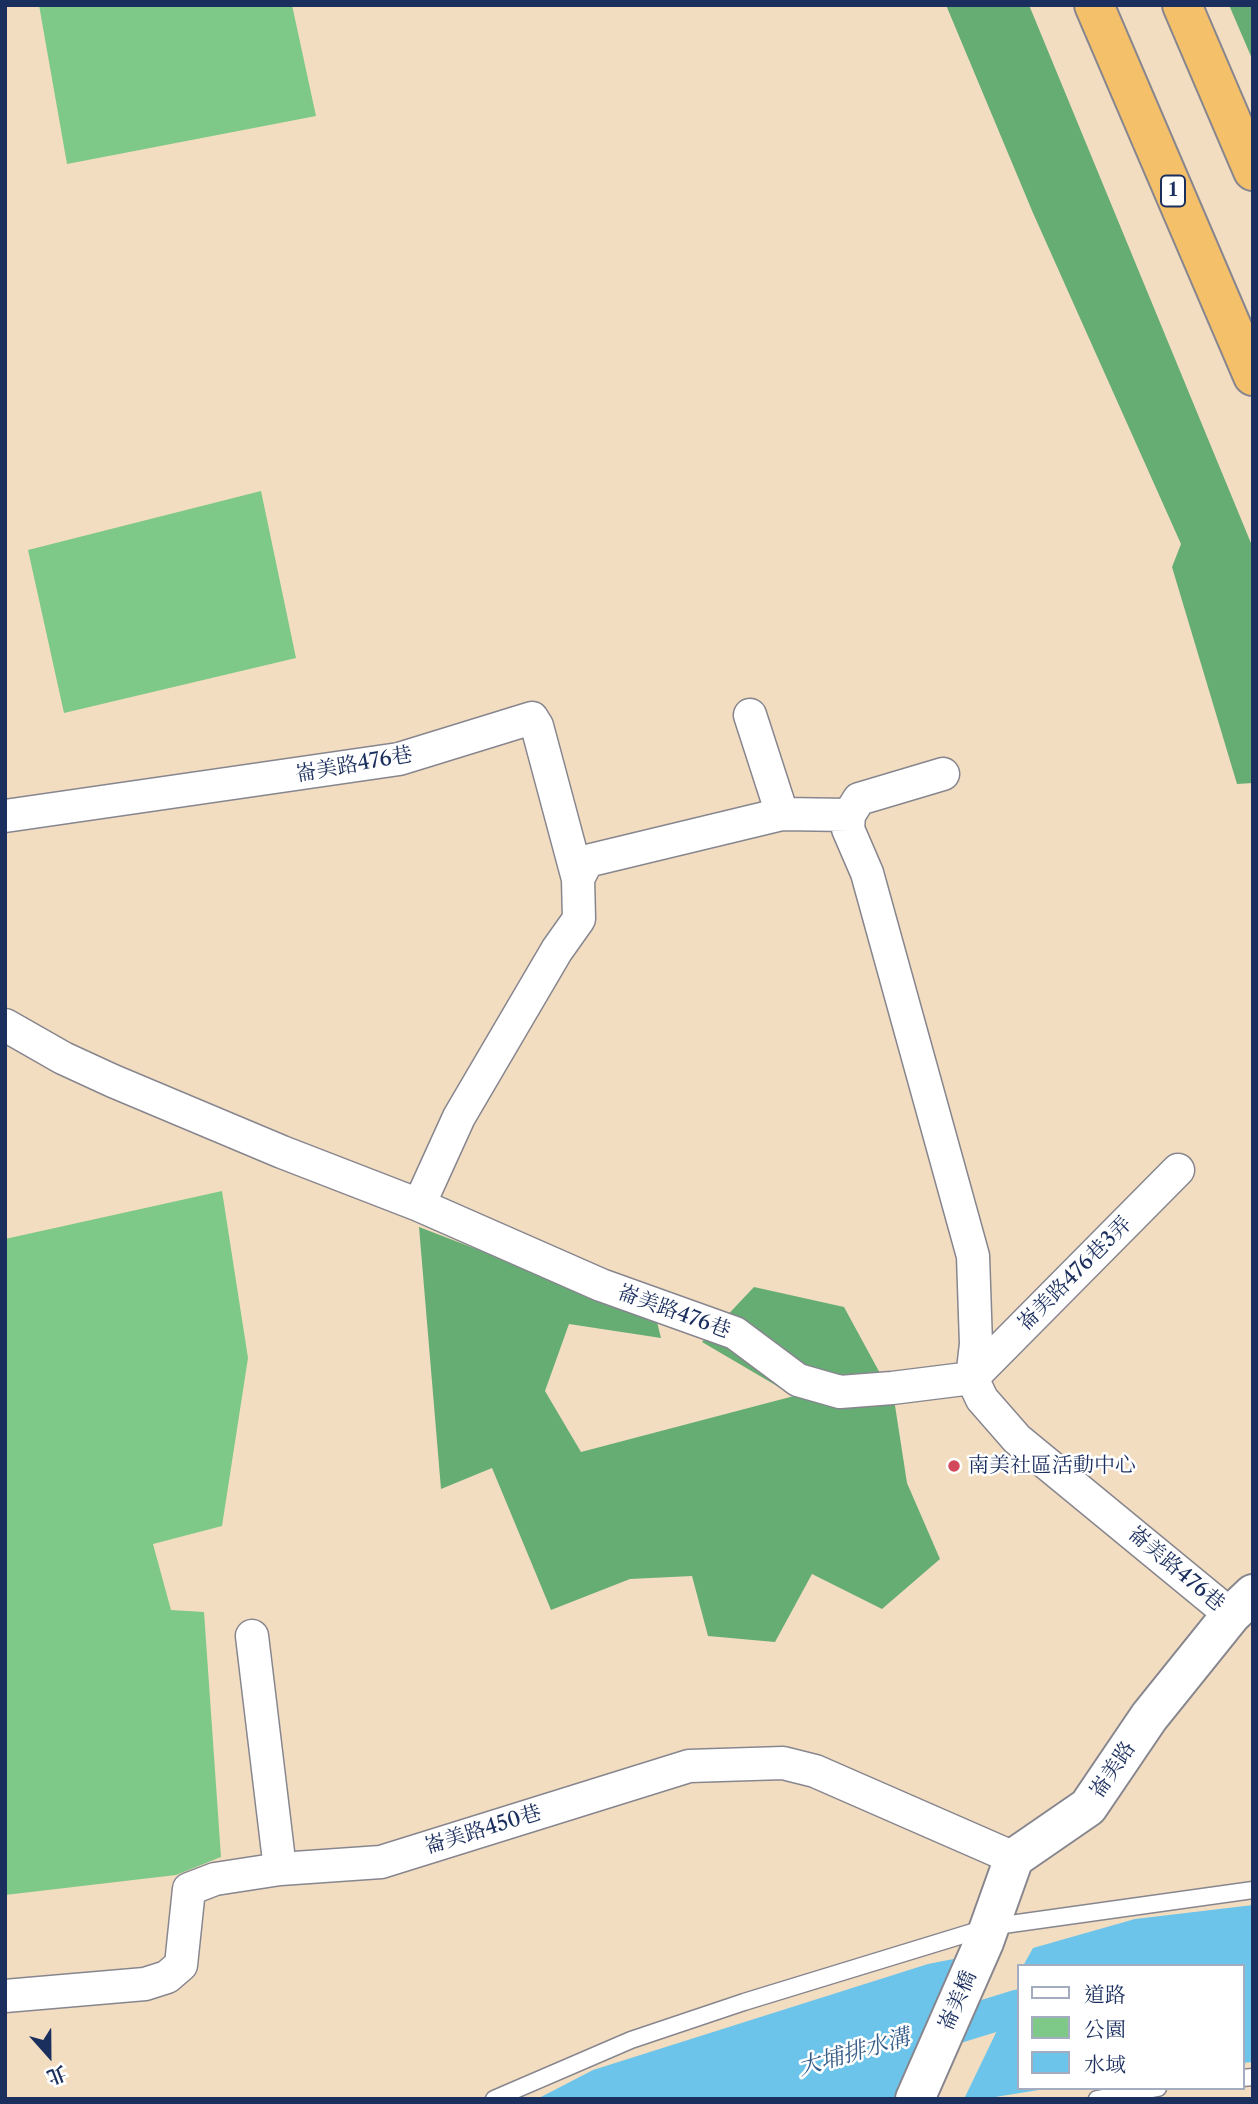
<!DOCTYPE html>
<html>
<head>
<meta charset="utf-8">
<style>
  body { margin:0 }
  #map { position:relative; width:1258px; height:2104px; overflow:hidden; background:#f3ddc0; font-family:"Libre Caslon Text","Noto Serif TC",serif }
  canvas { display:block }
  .frame { position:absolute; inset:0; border:7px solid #1b2f5e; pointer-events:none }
  .legend { position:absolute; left:1017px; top:1964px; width:228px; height:126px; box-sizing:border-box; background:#fff; border:2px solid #a4acbf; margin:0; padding:9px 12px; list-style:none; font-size:21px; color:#1b2f5e }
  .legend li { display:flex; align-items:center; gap:14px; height:35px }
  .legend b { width:35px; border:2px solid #a4acbf }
  .north { position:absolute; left:14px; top:2020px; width:70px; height:70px; -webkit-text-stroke:5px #fff; paint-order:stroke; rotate:159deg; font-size:19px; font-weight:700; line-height:28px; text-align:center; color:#1b2f5e }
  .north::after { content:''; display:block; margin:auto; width:24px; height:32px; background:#1b2f5e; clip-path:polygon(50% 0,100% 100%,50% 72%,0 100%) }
</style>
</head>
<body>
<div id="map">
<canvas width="1258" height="2104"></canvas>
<div class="frame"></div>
<ul class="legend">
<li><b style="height:9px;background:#fff"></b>道路</li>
<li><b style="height:19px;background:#7ec987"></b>公園</li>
<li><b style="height:19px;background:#6dc4ea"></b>水域</li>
</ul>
<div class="north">北</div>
</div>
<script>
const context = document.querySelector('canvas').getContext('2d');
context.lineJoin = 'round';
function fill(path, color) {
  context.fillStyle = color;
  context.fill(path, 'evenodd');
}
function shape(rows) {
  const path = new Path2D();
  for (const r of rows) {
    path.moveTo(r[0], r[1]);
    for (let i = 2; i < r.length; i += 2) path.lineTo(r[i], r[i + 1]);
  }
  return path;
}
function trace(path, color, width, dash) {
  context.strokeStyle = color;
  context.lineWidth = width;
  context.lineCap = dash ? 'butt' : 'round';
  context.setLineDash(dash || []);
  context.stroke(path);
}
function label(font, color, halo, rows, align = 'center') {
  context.font = font + ' "Libre Caslon Text","Noto Serif TC",serif';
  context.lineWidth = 5;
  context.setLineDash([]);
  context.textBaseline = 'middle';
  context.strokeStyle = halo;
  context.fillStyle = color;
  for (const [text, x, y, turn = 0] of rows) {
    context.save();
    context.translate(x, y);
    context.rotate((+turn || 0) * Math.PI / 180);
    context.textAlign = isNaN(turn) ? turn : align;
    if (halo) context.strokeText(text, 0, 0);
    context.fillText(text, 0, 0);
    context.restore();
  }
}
const green = shape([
  [39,5,292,5,316,116,67,164],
  [261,491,296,658,64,713,28,550],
  [222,1191,248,1358,222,1526,153,1544,171,1610,204,1612,221,1857,176,1875,5,1895,5,1239]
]);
const forest = shape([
  [946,5,1029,5,1253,548,1253,783,1237,784,1172,567,1181,544,1033,213],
  [1229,5,1253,5,1253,61],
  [419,1227,656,1318,661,1338,569,1324,545,1391,581,1452,794,1396,702,1342,754,1287,844,1307,894,1399,907,1483,940,1559,882,1609,812,1574,775,1642,708,1636,692,1576,630,1579,551,1610,492,1468,441,1489]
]);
const water = shape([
  [1253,1905,1253,2062,1242,2063,1242,1966,1023,1966,1033,1948,1135,1919],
  [974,1955,906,2099,537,2099,593,2070,928,1964],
  [1018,1975,1018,2088,1051,2088,983,2099,959,2099]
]);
const pier = shape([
  [1018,1972,1018,1987,964,2099,955,2099,996,2010]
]);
const canal = shape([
  [924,2036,1018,2007]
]);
const service = shape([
  [1242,2078,1253,2077],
  [494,2099,631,2040,744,2002,989,1927,1253,1890],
  [1097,2099,1158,2088]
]);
const minor = shape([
  [750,715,782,814],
  [943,774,859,799,849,815,848,829,867,873,973,1256,976,1344,972,1378],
  [5,816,399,759,532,718,537,726,578,879],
  [5,1025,63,1058,113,1081,282,1152,419,1205,601,1285,735,1333,798,1380,840,1392,892,1388,972,1378,982,1399,1017,1439,1231,1615],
  [419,1205,459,1117,557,950,579,919,578,879,587,861,782,814,849,815],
  [972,1378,1178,1170],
  [252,1636,280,1869],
  [5,1996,145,1984,167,1977,181,1965,189,1889,215,1879,280,1869,381,1862,689,1766,783,1763,815,1771,1014,1858]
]);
const tertiary = shape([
  [915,2099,984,1942,1014,1858,1088,1807,1149,1717,1231,1615,1253,1594]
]);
const motorway = shape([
  [1094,5,1253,376],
  [1182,5,1253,171]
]);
const markers = [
  [954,1466,7,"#d1495b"]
];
const shields = [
  [1173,191,24]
];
const shieldNames = [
  ["1",1173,191]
];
const streetNames = [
  ["崙美路476巷",354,765,-10],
  ["崙美路476巷3弄",1075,1274,-45],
  ["崙美路476巷",674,1312,20],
  ["崙美路476巷",1176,1569,40],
  ["崙美路",1113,1770,-56],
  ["崙美路450巷",483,1830,-17],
  ["崙美橋",958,2001,-66]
];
const poiNames = [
  ["南美社區活動中心",968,1466]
];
const waterNames = [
  ["大埔排水溝",854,2053,-16]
];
fill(green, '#7ec987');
fill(forest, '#66ad74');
fill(water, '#6dc4ea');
fill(pier, '#f3ddc0');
trace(canal, '#6dc4ea', 35);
trace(service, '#87868f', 19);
trace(minor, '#87868f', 35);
trace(tertiary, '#87868f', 42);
trace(motorway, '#87868f', 42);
trace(service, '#fff', 16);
trace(minor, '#fff', 32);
trace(tertiary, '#fff', 38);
trace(motorway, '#f4c16a', 38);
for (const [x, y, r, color] of markers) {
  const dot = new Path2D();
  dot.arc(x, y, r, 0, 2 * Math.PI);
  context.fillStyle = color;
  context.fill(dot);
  trace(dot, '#fff', 2.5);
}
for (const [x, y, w] of shields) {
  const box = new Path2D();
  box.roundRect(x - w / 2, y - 15.5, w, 31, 5);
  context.fillStyle = '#fff';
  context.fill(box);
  trace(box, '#1b2f5e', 2);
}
label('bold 19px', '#1b2f5e', null, shieldNames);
label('21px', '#1b2f5e', '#fff', streetNames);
label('21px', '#1b2f5e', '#fff', poiNames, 'left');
label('italic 23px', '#345c88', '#fff', waterNames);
</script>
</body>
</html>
